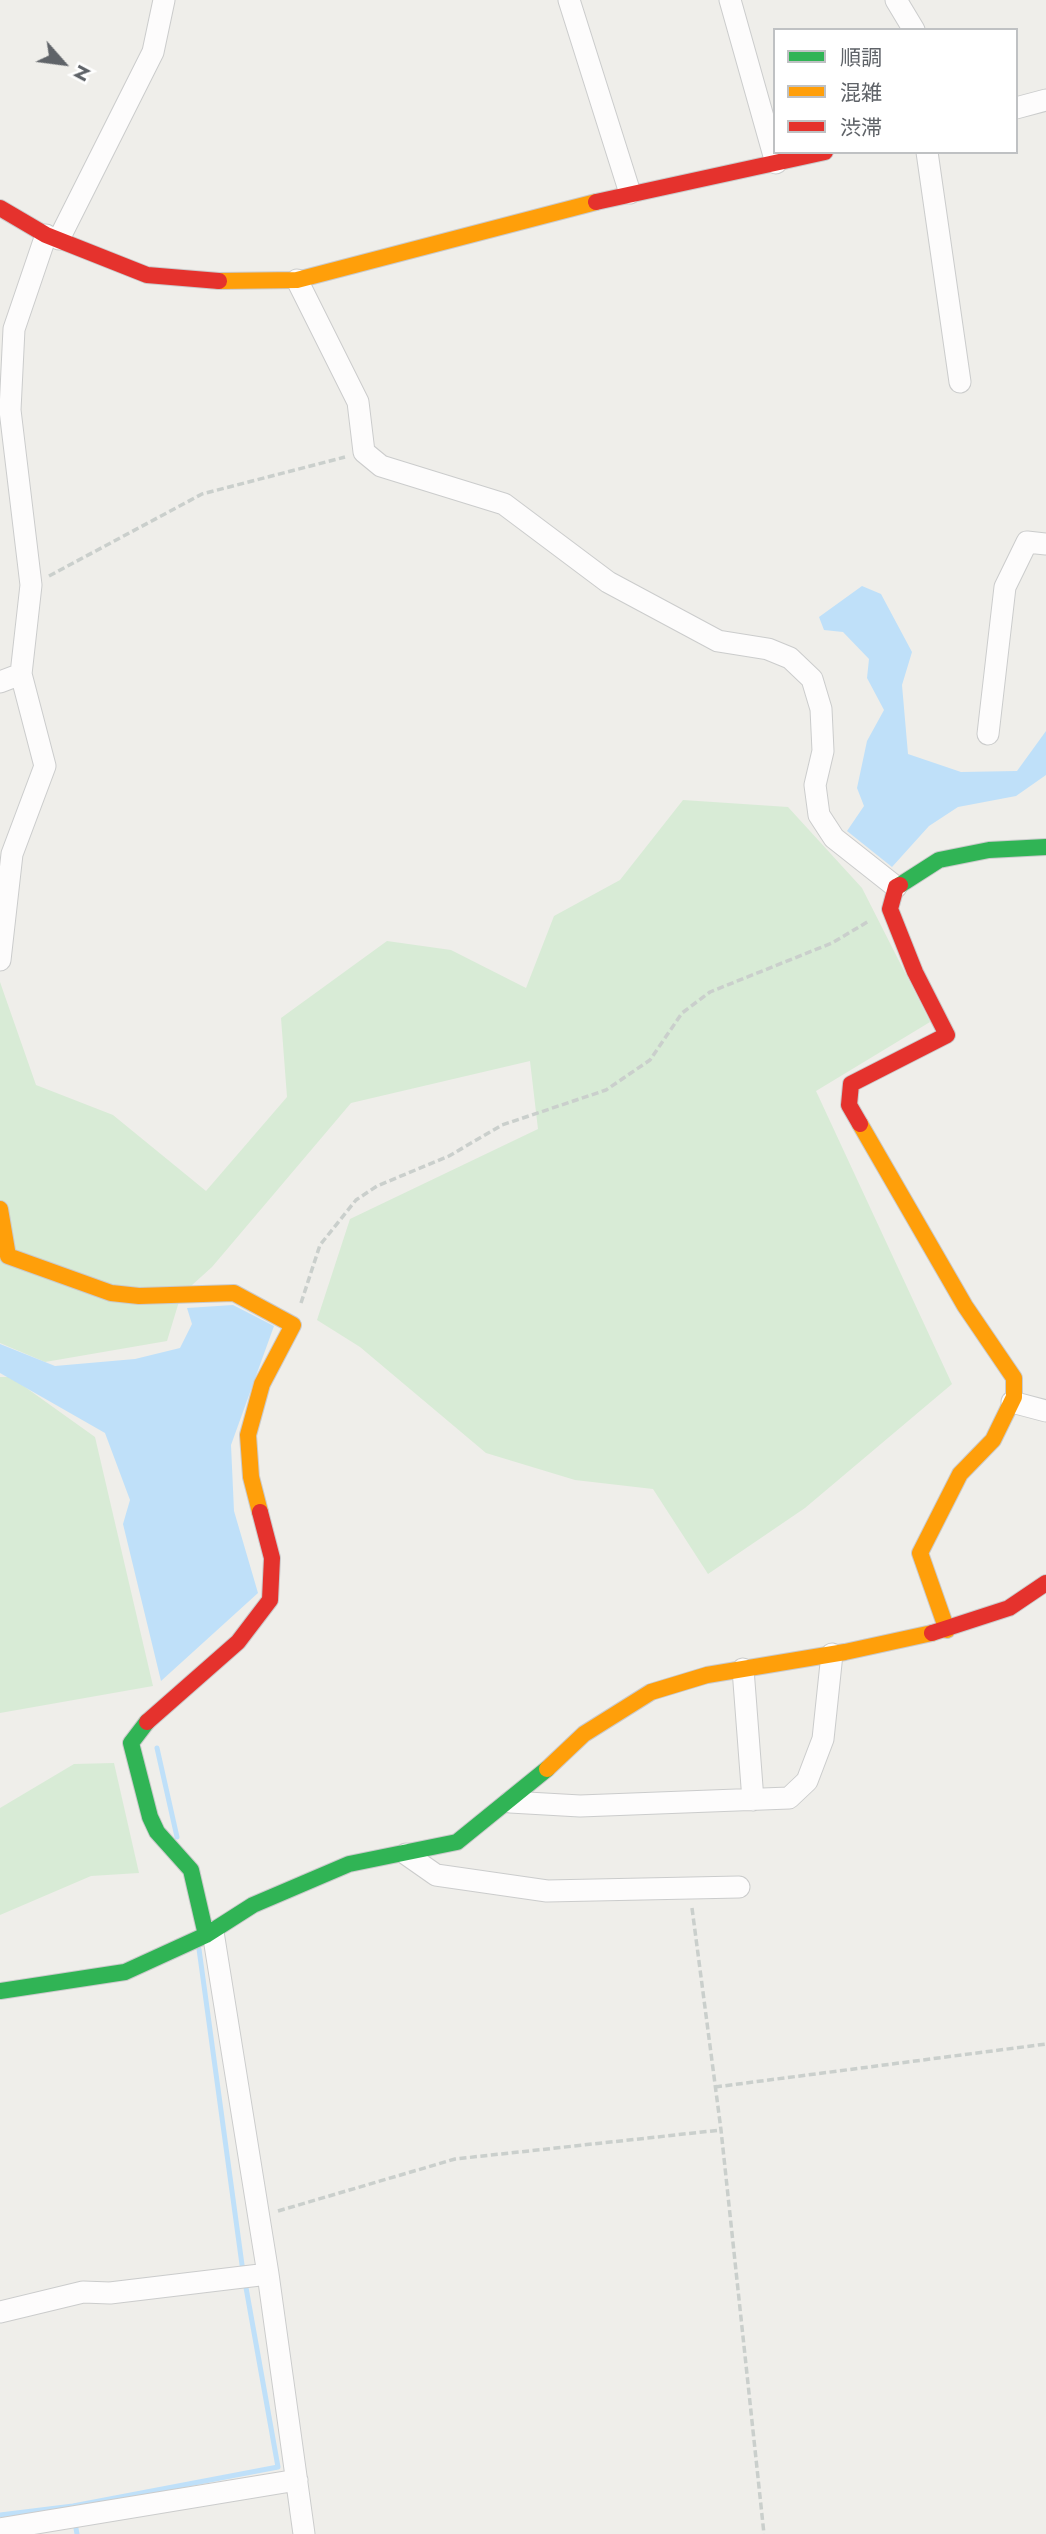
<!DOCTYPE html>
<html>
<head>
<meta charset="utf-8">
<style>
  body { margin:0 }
  #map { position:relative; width:1046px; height:2534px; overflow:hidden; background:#efeeea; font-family:Jost,"Noto Sans JP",sans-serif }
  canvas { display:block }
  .legend { position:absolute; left:773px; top:28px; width:245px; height:126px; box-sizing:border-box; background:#fff; border:2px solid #bfc1c3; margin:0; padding:9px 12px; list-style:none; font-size:21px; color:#5f6368 }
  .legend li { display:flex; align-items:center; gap:14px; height:35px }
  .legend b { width:35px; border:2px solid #bfc1c3 }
  .north { position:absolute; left:28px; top:28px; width:70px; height:70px; -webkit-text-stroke:5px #fff; paint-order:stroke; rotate:118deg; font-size:19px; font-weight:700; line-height:28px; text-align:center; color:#5f6368 }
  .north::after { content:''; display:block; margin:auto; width:24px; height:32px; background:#5f6368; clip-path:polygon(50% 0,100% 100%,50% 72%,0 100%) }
</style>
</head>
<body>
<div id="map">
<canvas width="1046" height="2534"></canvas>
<ul class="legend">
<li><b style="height:9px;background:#30b455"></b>順調</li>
<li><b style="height:9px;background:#ff9f0a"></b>混雑</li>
<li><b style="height:9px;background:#e5322d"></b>渋滞</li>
</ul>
<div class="north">N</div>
</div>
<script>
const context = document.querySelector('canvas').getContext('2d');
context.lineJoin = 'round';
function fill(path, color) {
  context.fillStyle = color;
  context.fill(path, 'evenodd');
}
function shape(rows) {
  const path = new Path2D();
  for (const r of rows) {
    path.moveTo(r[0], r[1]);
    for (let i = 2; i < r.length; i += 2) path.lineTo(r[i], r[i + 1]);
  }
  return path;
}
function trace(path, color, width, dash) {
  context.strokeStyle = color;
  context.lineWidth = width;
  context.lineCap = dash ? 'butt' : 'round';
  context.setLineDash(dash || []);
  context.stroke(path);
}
const green = shape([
  [683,800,788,807,862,888,930,1022,816,1091,952,1384,805,1508,708,1574,653,1489,575,1480,486,1453,360,1347,317,1320,350,1219,538,1129,530,1061,351,1103,212,1267,181,1295,167,1341,45,1362,0,1343,0,982,36,1085,113,1115,206,1191,287,1097,281,1018,387,941,451,950,526,988,554,916,620,880],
  [0,1377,11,1377,95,1437,153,1686,0,1713],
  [114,1763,139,1873,91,1876,0,1915,0,1808,74,1764]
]);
const water = shape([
  [862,586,881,594,912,652,902,685,908,754,961,772,1017,771,1046,731,1046,775,1016,796,958,807,929,826,892,867,847,831,864,806,857,788,867,741,884,710,867,678,869,659,843,632,824,630,819,617],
  [233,1305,274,1326,231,1445,234,1511,258,1593,161,1681,123,1524,130,1500,105,1433,0,1373,0,1344,55,1366,135,1359,180,1348,192,1324,187,1308]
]);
const stream = shape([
  [157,1748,177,1837],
  [199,1949,243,2272],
  [0,2515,73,2506,278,2467,245,2282],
  [75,2523,77,2534]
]);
const path = shape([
  [49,576,202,494,345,457],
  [301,1303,320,1245,356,1200,377,1186,449,1156,502,1125,606,1090,650,1060,682,1013,710,992,832,943,869,921],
  [692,1908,721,2130,764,2534],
  [715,2087,1046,2044],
  [278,2211,455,2159,721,2130]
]);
const street = shape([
  [569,0,630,193],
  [730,0,776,163],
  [896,0,914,30],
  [1016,108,1046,100],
  [927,152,960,382],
  [59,239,153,52,164,0],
  [297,280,358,402,364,452,381,466,504,504,608,582,718,641,768,649,790,658,812,679,821,709,823,751,815,785,819,815,834,838,896,887],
  [0,682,21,674],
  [988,734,1005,587,1027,542,1046,544],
  [0,960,12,854,45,766,21,674,31,585,10,410,14,329,46,235],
  [1012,1402,1046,1411],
  [743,1669,753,1800],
  [510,1802,580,1806,789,1798,807,1781,823,1739,832,1654],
  [406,1854,436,1875,547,1891,739,1887],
  [213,1932,268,2274,304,2534],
  [0,2312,83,2292,110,2293,268,2274],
  [0,2529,297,2480]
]);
const fast = shape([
  [900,885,939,860,989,850,1046,847],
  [147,1722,131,1743,150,1817,157,1832,191,1870,206,1935],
  [0,1991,125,1972,206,1935,253,1905,349,1864,457,1842,547,1769]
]);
const slow = shape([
  [219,281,297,280,596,202],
  [860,1124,965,1306,1014,1378,1014,1397,993,1440,960,1474,920,1553,947,1630],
  [0,1209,8,1256,111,1293,139,1296,234,1293,293,1325,262,1384,248,1435,251,1477,260,1512],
  [547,1769,584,1734,651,1692,707,1675,845,1652,932,1633]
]);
const jam = shape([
  [596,202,825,152],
  [0,208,46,235,147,275,219,281],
  [860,1124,849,1105,851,1084,947,1035,915,972,890,909,896,887,900,885],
  [932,1633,1009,1608,1046,1583],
  [147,1722,238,1642,270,1600,272,1558,260,1512]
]);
fill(green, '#d8ebd6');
fill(water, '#bfe0f9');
trace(stream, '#bfe0f9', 5);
trace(street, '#cbcccc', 23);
trace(fast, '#cacacb', 18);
trace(slow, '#cacacb', 18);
trace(jam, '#cacacb', 18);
trace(path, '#cacfcc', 3.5, [7, 3.5]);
trace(street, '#fdfcfc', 21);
trace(fast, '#30b455', 16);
trace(slow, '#ff9f0a', 16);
trace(jam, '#e5322d', 16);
</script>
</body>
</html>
